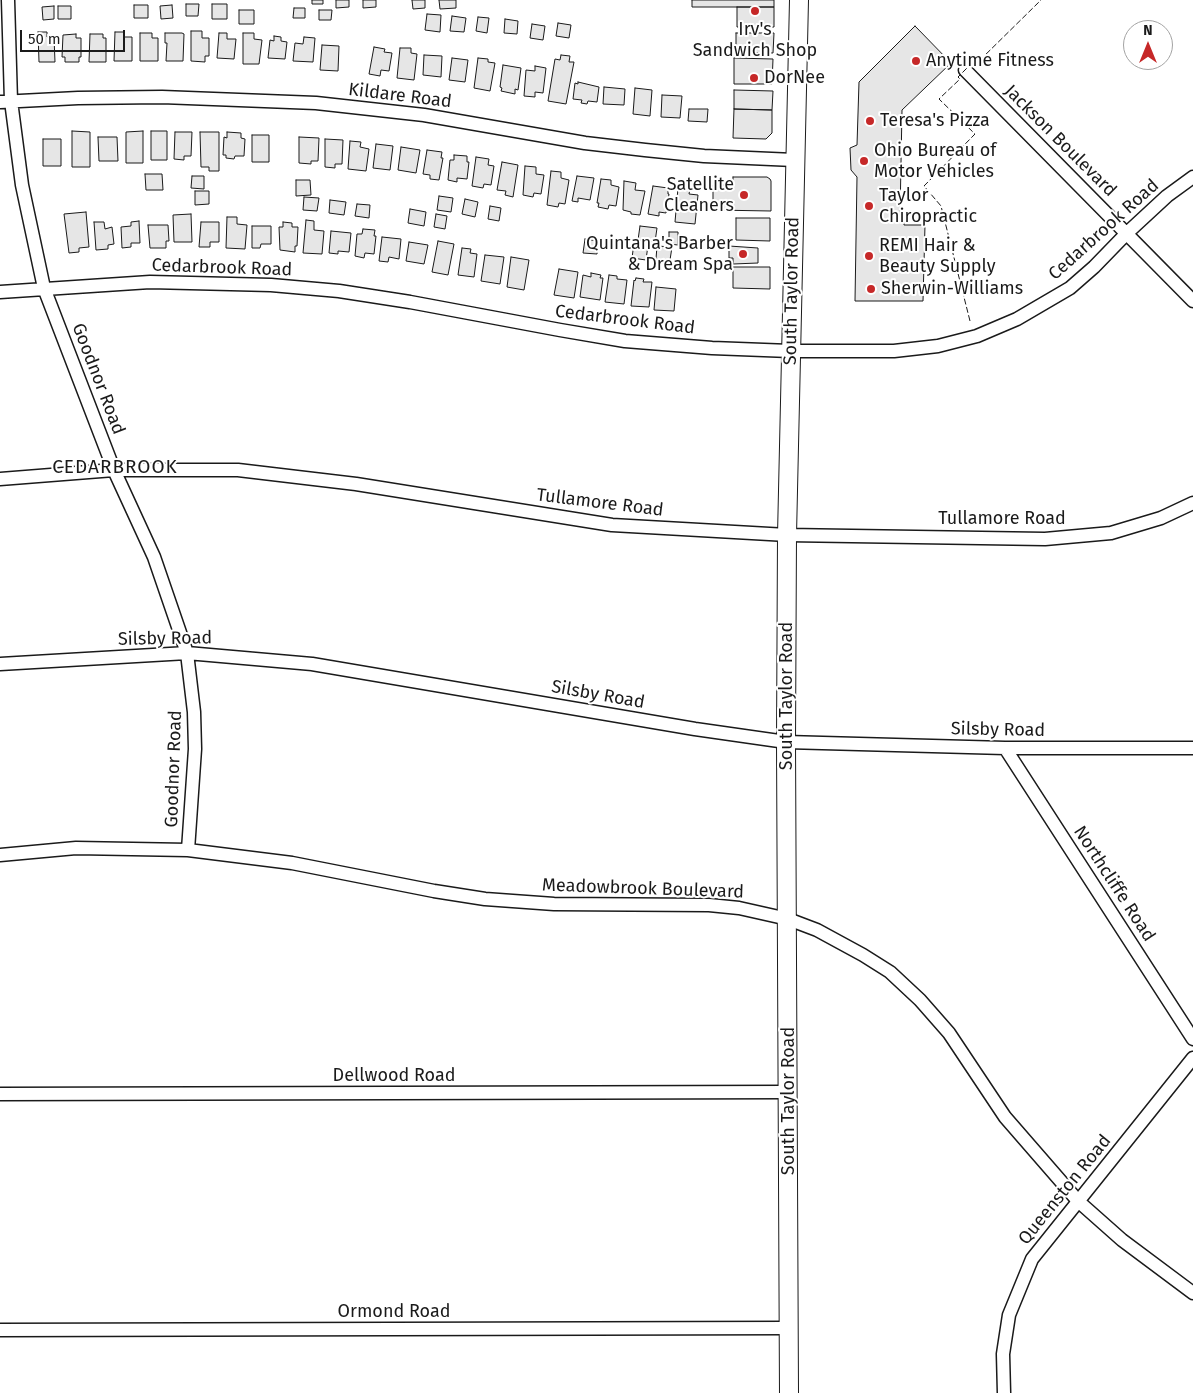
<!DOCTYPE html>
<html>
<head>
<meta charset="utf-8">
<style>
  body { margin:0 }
  #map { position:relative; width:1193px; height:1393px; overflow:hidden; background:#fff; font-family:"Fira Sans",sans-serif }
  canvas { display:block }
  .north { position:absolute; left:1123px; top:20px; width:50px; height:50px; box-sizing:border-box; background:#fff; border:1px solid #a3a3a3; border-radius:50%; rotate:0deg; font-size:14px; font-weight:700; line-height:20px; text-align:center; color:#1a1a1a }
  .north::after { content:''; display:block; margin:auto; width:18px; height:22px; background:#c62828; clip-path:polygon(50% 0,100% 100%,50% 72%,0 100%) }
  .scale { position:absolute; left:20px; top:30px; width:105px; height:22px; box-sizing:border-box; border:2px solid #1a1a1a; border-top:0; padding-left:6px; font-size:15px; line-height:18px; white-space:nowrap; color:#1a1a1a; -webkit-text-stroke:4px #fff; paint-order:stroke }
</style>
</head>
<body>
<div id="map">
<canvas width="1193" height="1393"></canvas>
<div class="north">N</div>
<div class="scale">50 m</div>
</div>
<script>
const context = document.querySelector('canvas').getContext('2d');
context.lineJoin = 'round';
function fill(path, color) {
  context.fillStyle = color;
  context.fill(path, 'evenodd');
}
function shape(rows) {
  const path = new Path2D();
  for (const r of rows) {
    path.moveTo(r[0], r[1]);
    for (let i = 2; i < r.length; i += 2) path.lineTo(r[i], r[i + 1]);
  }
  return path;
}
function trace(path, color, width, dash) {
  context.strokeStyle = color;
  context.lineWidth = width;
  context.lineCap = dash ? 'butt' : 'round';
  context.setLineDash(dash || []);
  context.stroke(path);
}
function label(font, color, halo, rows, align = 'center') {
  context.font = font + ' "Fira Sans",sans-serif';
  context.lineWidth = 4;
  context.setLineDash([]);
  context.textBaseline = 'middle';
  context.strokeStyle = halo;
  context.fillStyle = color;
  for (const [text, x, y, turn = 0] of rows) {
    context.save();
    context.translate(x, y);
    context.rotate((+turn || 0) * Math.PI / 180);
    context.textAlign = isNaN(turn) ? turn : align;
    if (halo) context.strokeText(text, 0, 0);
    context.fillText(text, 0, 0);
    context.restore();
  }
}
const building = shape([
  [312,0,323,0,323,4,312,4,312,0],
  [336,0,349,0,349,7,336,8,336,0],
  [363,0,376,0,376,7,363,8,363,0],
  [412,0,425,0,425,8,413,9,412,0],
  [439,0,456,0,456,8,440,9,439,0],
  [692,0,774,0,774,7,692,7,692,0],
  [186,4,199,4,198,16,186,16,186,4],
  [212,4,227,4,227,19,212,19,212,4],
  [134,5,148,5,148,18,134,18,134,5],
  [172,5,173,18,161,19,160,6,172,5],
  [54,6,54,19,43,20,42,7,54,6],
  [58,6,71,6,71,19,58,19,58,6],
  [737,7,774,7,774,27,737,27,737,7],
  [294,8,305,8,305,18,293,18,294,8],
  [239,10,254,10,254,24,239,24,239,10],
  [319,10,332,10,331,20,319,20,319,10],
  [427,14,441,15,440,32,425,30,427,14],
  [452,16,466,18,464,32,450,31,452,16],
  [478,17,489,18,487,33,476,31,478,17],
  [505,19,518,21,517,34,504,33,505,19],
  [558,23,571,25,569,38,556,36,558,23],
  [532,24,545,26,543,40,530,38,532,24],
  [915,26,951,63,902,110,900,216,904,216,904,225,925,225,923,301,855,301,857,177,851,170,850,148,857,145,859,82,915,26],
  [191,31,202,31,202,38,209,38,209,56,205,56,205,62,191,61,191,31],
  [38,32,47,32,47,37,54,37,55,62,39,62,38,32],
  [115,32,124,32,124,37,132,37,132,61,114,61,115,32],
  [140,33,152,33,152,38,158,38,158,61,140,61,140,33],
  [165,33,182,33,184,34,183,61,166,61,167,43,165,43,165,33],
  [219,33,227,33,227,39,236,39,234,59,217,58,219,33],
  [243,33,254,33,254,39,262,40,259,64,243,64,243,33],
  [736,33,774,33,773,53,736,52,736,33],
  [76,34,76,38,81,38,81,57,79,57,79,62,65,62,65,57,62,57,63,35,76,34],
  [90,34,103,34,103,38,106,38,106,62,89,62,90,34],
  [274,36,281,37,281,41,287,42,285,59,268,58,270,40,274,41,274,36],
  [304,37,315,38,313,62,293,61,295,43,303,44,304,37],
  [322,45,339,46,338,71,320,70,322,45],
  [374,47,385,49,384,52,392,53,389,71,381,70,380,76,369,74,374,47],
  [400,48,411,48,411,53,417,54,414,80,397,78,400,48],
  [424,55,442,56,441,77,423,75,424,55],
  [561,55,570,56,569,62,574,62,566,104,548,101,555,59,560,60,561,55],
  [452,58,468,60,465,82,449,80,452,58],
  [478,58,488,59,488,62,495,63,490,91,474,88,478,58],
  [734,58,773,59,772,84,734,84,734,58],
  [503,65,521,68,518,90,515,89,515,94,501,91,502,88,500,87,503,65],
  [535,66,546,68,543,93,535,92,535,97,524,96,526,70,535,71,535,66],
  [578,82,599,87,597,102,588,101,587,104,581,103,582,100,573,99,575,83,578,84,578,82],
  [604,87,625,89,624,105,603,104,604,87],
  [635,88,652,90,650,116,633,114,635,88],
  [734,90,773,91,772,110,734,109,734,90],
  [662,95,682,96,680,118,661,117,662,95],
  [689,109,708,109,707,122,688,121,689,109],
  [734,109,772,110,772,133,766,139,733,138,734,109],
  [72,131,90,132,90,167,72,167,72,131],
  [143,131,143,163,126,163,126,132,143,131],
  [151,131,167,131,167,160,151,160,151,131],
  [175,132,192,132,191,156,184,156,184,160,174,159,175,132],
  [200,132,219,132,219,171,209,171,209,167,201,167,200,132],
  [227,132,241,133,241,138,245,139,244,156,235,156,234,159,226,158,226,155,223,155,224,137,227,138,227,132],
  [252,135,269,135,269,162,252,162,252,135],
  [98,137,117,137,118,161,99,161,98,137],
  [299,137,319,138,318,161,311,161,311,164,299,163,299,137],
  [43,139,61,139,61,166,43,166,43,139],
  [325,139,343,140,342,164,335,164,335,168,325,167,325,139],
  [350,141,361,142,360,147,369,149,366,171,348,169,350,141],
  [376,144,393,146,390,170,373,168,376,144],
  [401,147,420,150,416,173,398,170,401,147],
  [427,150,442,152,441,158,443,158,439,180,430,179,430,175,423,174,427,150],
  [454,155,467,156,467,162,469,162,467,179,457,178,457,182,448,180,450,160,454,160,454,155],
  [476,157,489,159,488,165,494,166,491,185,484,184,483,188,472,186,476,157],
  [502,162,518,165,513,197,505,195,506,191,497,190,502,162],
  [525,166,536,167,536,174,544,175,541,194,534,193,533,197,523,195,525,166],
  [551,171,561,172,561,178,569,180,565,204,559,203,558,207,547,205,551,171],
  [145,174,162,174,163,190,146,190,145,174],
  [192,176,204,176,204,189,191,188,192,176],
  [577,176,594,178,590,200,578,198,578,202,572,201,577,176],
  [733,177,767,177,770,179,771,181,771,211,713,210,713,185,733,185,733,177],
  [601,179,611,180,611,185,619,187,616,206,609,205,608,209,598,207,599,203,597,203,601,179],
  [296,180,310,180,311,195,296,196,296,180],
  [624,181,636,183,635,190,645,191,640,215,631,214,631,212,623,210,624,181],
  [653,186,668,188,668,194,669,194,666,213,659,212,659,216,648,214,653,186],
  [678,188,690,189,689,194,698,195,695,224,675,222,678,188],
  [195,191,209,191,209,204,195,205,195,191],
  [439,196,453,198,451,212,437,210,439,196],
  [304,197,319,198,317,211,303,210,304,197],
  [465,199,478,202,475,217,462,214,465,199],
  [330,200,346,202,344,215,329,213,330,200],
  [357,204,370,205,369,218,355,216,357,204],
  [490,206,501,208,499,221,488,219,490,206],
  [410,209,426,212,424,226,408,223,410,209],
  [86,212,89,247,79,248,79,252,69,253,64,214,86,212],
  [191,214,192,242,174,242,173,215,191,214],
  [436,214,447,216,445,229,434,227,436,214],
  [227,217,237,217,237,224,247,225,245,249,226,248,227,217],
  [736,218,770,218,770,241,736,240,736,218],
  [306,220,314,221,314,230,324,231,322,254,303,253,306,220],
  [139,221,140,243,131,243,131,247,122,248,121,227,131,226,131,222,139,221],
  [94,222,104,222,105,229,112,227,114,244,108,245,108,249,96,250,94,222],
  [201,222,219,222,219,242,210,242,210,247,199,247,201,222],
  [283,222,292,223,292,227,298,227,297,246,295,246,295,252,280,250,279,227,283,227,283,222],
  [148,225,168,225,169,241,166,241,166,248,150,248,148,225],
  [252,226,271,226,271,244,261,244,260,248,252,248,252,226],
  [640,226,657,228,655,242,638,240,640,226],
  [363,229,375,230,374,236,376,236,374,254,365,253,364,258,355,256,357,234,362,234,363,229],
  [331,231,351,233,349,252,338,251,338,254,329,253,331,231],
  [669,232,678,232,678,245,669,244,669,232],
  [382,237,401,239,399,259,389,257,388,262,379,261,382,237],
  [585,239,598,241,597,254,583,253,585,239],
  [438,241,454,244,448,275,432,272,438,241],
  [409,242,428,245,424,264,406,261,409,242],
  [634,243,648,245,646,260,632,258,634,243],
  [657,246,672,247,670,260,656,259,657,246],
  [729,246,758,248,758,263,733,264,733,258,729,258,729,246],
  [462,248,471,249,470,253,477,254,474,277,458,275,462,248],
  [485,255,504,257,500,284,481,281,485,255],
  [511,257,529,260,524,290,507,287,511,257],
  [733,267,770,267,770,289,733,288,733,267],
  [559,269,578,272,574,298,554,295,559,269],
  [591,273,601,275,600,278,603,278,600,300,580,297,583,275,591,277,591,273],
  [609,275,617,276,617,279,627,280,624,304,605,302,609,275],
  [636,278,644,279,643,282,652,282,649,307,631,306,634,280,635,281,636,278],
  [656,287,676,289,674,311,654,310,656,287]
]);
const minor = shape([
  [8,0,11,101,22,185,44,288,114,470,154,557,187,653,194,712,195,749,188,850],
  [965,70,1193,301],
  [0,102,78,98,162,97,316,103,424,115,585,143,645,150,704,156,794,160],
  [0,292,150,282,271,285,339,291,410,302,560,330,625,341,712,348,790,351,894,351,938,346,977,336,1017,319,1070,288,1094,267,1127,233,1167,196,1193,177],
  [0,479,114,470,238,470,356,484,612,525,787,535,1045,539,1111,533,1161,518,1193,503],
  [0,664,187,653,312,664,695,729,786,742,1005,748,1193,748],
  [1005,748,1193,1039],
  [0,855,76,848,188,850,292,863,434,891,485,899,554,904,709,905,739,908,788,919,817,930,863,955,890,972,920,1000,949,1033,1005,1117,1078,1201,1122,1240,1193,1293],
  [0,1094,789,1092],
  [0,1330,789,1328],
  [1004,1393,1003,1354,1009,1315,1032,1259,1193,1058]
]);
const secondary = shape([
  [789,1393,786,742,787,535,799,0]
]);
const fence = shape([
  [970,321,941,206,924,186,975,134,939,99,960,79,958,77,973,62,975,65,1041,0]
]);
const markers = [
  [755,11,5,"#c62828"],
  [916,61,5,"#c62828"],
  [754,78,5,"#c62828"],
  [870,121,5,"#c62828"],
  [864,161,5,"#c62828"],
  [744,195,5,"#c62828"],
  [869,206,5,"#c62828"],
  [743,254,5,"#c62828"],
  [869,256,5,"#c62828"],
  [871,289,5,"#c62828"]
];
const poiNames = [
  ["Irv's",755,30,"center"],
  ["Sandwich Shop",755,51,"center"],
  ["Anytime Fitness",926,61],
  ["DorNee",764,78],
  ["Teresa's Pizza",880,121],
  ["Ohio Bureau of",874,151],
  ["Motor Vehicles",874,172],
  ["Satellite",734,185,"right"],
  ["Cleaners",734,206,"right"],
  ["Taylor",879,196],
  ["Chiropractic",879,217],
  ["Quintana's Barber",733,244,"right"],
  ["& Dream Spa",733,265,"right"],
  ["REMI Hair &",879,246],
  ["Beauty Supply",879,267],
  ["Sherwin-Williams",881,289]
];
const streetNames = [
  ["Kildare Road",400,96,7],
  ["Jackson Boulevard",1060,141,45],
  ["Cedarbrook Road",1104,230,-42],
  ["Cedarbrook Road",222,268,2],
  ["South Taylor Road",792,291,-89],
  ["Cedarbrook Road",625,320,7],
  ["Goodnor Road",98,379,69],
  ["Tullamore Road",600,503,7],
  ["Tullamore Road",1002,519],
  ["Silsby Road",165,639,-1],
  ["Silsby Road",598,695,10],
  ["South Taylor Road",787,696,-90],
  ["Silsby Road",998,730,1],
  ["Goodnor Road",174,769,-88],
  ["Northcliffe Road",1114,884,57],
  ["Meadowbrook Boulevard",643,889,2],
  ["Dellwood Road",394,1076],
  ["South Taylor Road",789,1101,-90],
  ["Queenston Road",1065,1190,-51],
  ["Ormond Road",394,1312]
];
const neighbourhoodNames = [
  ["CEDARBROOK",115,468]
];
fill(building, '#e6e6e6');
trace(building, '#1a1a1a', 1);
trace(minor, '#1a1a1a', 15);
trace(secondary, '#1a1a1a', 20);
trace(minor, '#fff', 12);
trace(secondary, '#fff', 18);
trace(fence, '#1a1a1a', 1, [6, 2.5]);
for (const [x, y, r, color] of markers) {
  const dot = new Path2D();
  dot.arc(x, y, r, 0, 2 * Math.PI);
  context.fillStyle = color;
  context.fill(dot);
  trace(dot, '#fff', 2);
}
label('18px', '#1a1a1a', '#fff', poiNames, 'left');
label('18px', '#1a1a1a', '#fff', streetNames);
context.letterSpacing = '1px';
label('19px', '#1a1a1a', '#fff', neighbourhoodNames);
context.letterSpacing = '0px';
</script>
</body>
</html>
